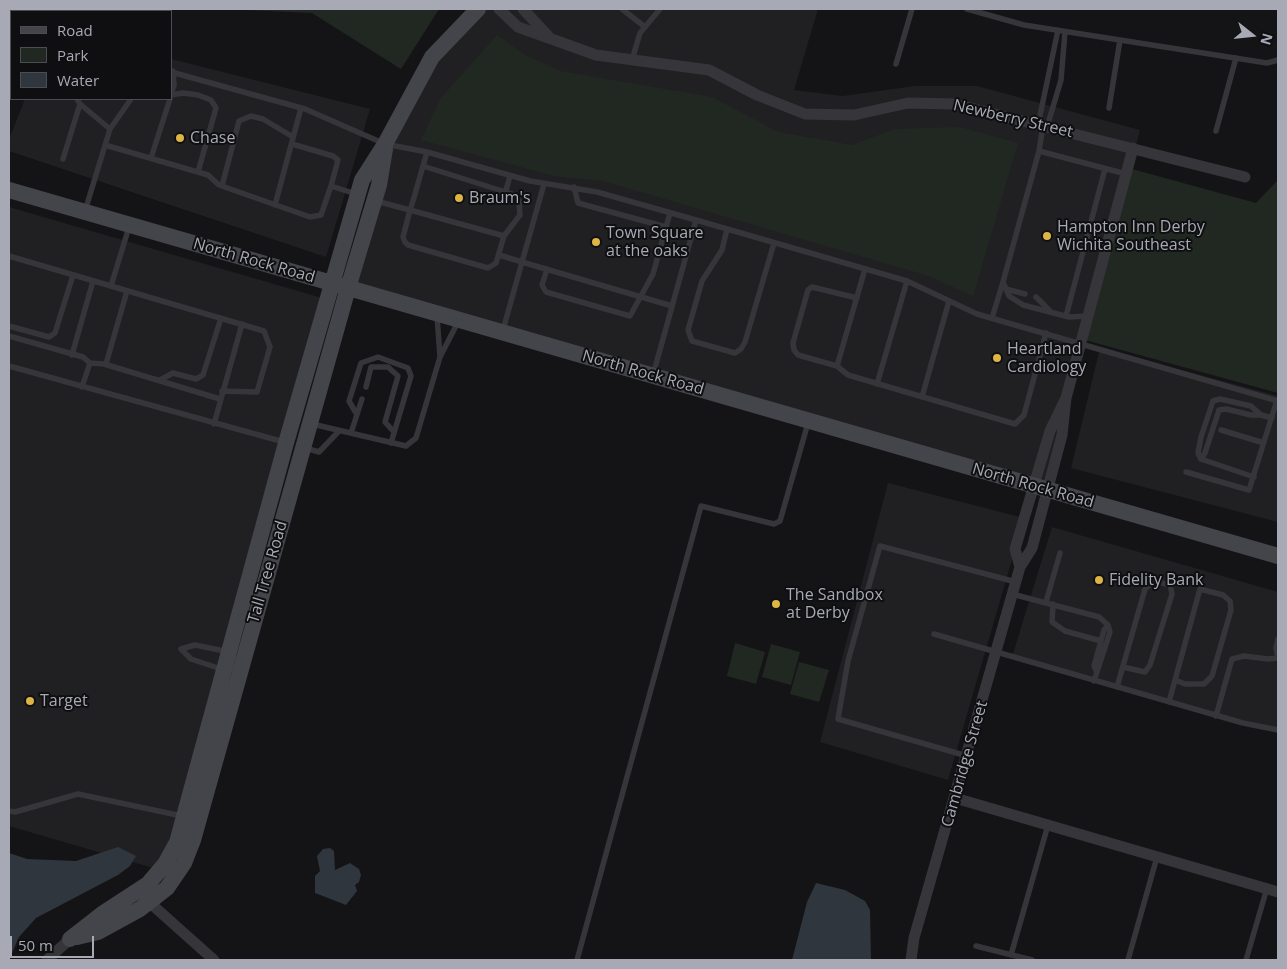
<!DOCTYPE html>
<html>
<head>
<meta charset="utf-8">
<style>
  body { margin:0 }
  #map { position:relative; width:1287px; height:969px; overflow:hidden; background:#141416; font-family:"Open Sans",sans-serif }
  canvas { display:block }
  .frame { position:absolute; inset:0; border:10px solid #a7aab4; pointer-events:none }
  .legend { position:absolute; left:10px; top:10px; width:162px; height:90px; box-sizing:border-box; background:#0f0f11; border:1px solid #4c4d52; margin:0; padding:6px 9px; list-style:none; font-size:15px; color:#a7aab4 }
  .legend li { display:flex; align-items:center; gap:10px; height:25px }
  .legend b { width:25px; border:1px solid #4c4d52 }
  .north { position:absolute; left:1227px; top:10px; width:50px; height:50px; -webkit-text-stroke:4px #0f0f11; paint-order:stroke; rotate:106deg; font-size:14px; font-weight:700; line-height:20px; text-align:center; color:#a7aab4 }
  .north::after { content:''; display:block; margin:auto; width:18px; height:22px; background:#a7aab4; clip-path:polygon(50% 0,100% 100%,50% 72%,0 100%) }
  .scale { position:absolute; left:10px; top:936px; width:84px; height:22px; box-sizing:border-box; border:2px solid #a7aab4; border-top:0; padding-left:6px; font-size:15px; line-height:18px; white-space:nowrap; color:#a7aab4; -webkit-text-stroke:4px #0f0f11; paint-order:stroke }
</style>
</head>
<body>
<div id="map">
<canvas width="1287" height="969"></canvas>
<div class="frame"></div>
<ul class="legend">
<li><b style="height:6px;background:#44454a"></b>Road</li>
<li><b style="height:14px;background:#212822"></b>Park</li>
<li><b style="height:14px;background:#2f363d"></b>Water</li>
</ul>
<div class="north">N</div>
<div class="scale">50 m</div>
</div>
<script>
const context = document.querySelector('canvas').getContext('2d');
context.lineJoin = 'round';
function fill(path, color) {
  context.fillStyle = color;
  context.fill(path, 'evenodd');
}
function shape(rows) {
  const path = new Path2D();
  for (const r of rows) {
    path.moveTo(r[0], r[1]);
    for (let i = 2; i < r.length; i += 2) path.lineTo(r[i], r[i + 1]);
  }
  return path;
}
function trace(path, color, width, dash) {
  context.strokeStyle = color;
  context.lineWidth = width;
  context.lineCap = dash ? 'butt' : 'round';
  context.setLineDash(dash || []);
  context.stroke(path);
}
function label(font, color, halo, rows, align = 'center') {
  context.font = font + ' "Open Sans",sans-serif';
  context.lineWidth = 4;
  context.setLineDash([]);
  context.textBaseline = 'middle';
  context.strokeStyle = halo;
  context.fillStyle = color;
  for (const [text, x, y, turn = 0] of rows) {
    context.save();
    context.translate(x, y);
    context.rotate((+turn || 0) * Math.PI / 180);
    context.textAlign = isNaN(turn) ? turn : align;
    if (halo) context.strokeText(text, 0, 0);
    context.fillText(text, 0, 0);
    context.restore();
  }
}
const built = shape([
  [480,9,818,9,794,90,843,96,915,86,977,86,1140,130,1046,490,348,288,385,144,432,57],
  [171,59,370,109,326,257,9,151,9,139,25,99,171,99],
  [9,207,329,300,160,870,9,826],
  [1100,348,1278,396,1278,522,1071,468],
  [888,483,1024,518,948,780,820,742],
  [1052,527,1278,592,1278,730,1012,657]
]);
const green = shape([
  [9,9,64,9,61,11,11,11,11,64,9,67],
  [225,9,439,9,401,69,312,13],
  [497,35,525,55,560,71,712,97,778,132,852,145,895,129,960,127,1018,143,973,296,929,276,603,181,554,176,421,140,441,98],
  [1132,169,1256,203,1278,180,1278,393,1085,340],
  [735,643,765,652,756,684,727,676],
  [771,644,800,652,791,685,762,677],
  [799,662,829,670,819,702,790,694]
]);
const water = shape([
  [118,847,136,856,130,866,118,875,36,918,19,937,9,960,9,853,27,859,76,861],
  [330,848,334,851,335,870,350,863,359,869,361,875,359,882,355,885,357,891,346,905,315,893,315,876,320,871,317,856,323,849],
  [816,883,845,890,865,901,870,910,871,960,792,960,807,902]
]);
const lane = shape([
  [622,9,645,27],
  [967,9,1024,25,1267,63,1278,60],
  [632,60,640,33,660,9],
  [896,64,912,9],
  [171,72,305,109,385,144,427,152,530,181,597,192,696,220,653,375],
  [171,95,183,93,198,95,211,100,216,108,198,172],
  [171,95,174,85,173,71],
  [77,99,80,104,110,129],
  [1109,108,1120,40],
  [1038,125,1058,30],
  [1043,126,1039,151,1003,282,1009,296,1023,305,1069,317,1088,316],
  [1047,127,1061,80,1065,32],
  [1216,131,1236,58],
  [292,144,333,156,338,160,331,186],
  [105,145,208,175,219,185,310,217,321,215,331,186,356,194],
  [1039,151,1126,174],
  [151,158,170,99],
  [63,159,80,104],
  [423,166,515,195,519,201,520,215,504,236],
  [222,186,239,121,251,116,263,119,293,137],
  [574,187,578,203,666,227],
  [506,190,510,176],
  [376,201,410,210,504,236,496,263,488,268,408,245,405,242,403,237,410,210,413,201,427,152],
  [275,205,301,108],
  [85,211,110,129,131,99],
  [696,220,907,281,977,314,1278,401],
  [129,227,111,286,264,331,270,347,257,392,222,391],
  [727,229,722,250,702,281,688,330,692,341,735,353,741,349,745,342,774,243],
  [499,255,522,262,544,184],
  [9,256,111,286],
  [547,269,542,285,546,292,630,316,653,274,670,213],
  [865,269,837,366,848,375,1015,424,1024,415,1046,333],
  [1006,289,1025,294],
  [1036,297,1050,311],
  [437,316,440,357],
  [1066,316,1105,169],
  [992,318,1003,282],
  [9,326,49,337,55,333,73,275],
  [503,330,522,262,672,306],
  [9,336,83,357,90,363],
  [72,355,93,281],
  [106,364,127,291],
  [9,366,284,442],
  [837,366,798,355,794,350,793,343,808,290,812,287,857,298],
  [160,380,173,373,196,379,203,375,221,318],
  [877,384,907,281],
  [82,387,90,363,104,364,220,399],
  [366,387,371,367,388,367,398,376,385,422,394,432],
  [922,397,949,301],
  [356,413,349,401,361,363,378,357,408,368,411,376,391,443],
  [214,424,242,324],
  [312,424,406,446,416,438,440,357,459,320],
  [1221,430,1264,443],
  [351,433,362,399],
  [305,448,319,452,339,431],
  [1201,459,1205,453,1219,410,1226,409,1251,415,1261,415,1272,418],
  [1186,472,1249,490,1277,400],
  [1254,477,1201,459,1198,453,1201,437,1213,401,1220,399,1251,406,1261,415],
  [1012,594,1099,617,1108,625],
  [1046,602,1060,553],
  [1053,604,1052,622,1065,631,1101,641],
  [934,634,1243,723,1278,730],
  [195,645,229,652,241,666,224,670,191,659,181,649,195,645],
  [1278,658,1276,648,1278,639],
  [1094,681,1110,632,1108,625,1104,630,1094,666,1097,672],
  [1117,687,1145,589,1154,581,1170,585,1172,594,1150,665,1145,672,1123,667],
  [1169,702,1175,680,1200,589,1223,595,1230,601,1231,610,1212,676,1204,684,1185,684,1175,680],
  [1216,716,1232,659,1244,656,1268,659,1278,658],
  [967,756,838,719,848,661,880,546,1016,582],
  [9,811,15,812,78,794,182,816],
  [976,946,1032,960],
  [1011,955,1048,825],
  [577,960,701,506,774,524,780,521,808,423],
  [1128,960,1157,857],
  [1246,960,1267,888]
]);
const street = shape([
  [499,9,518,27,596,55,709,70,757,95,805,114,854,115,908,103,955,104,1245,177],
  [523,9,549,37],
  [1066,398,1050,431,1015,549,1020,567,1032,548,1062,435,1066,398,1133,148],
  [955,798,1278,892],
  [149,902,214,960],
  [47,960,70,939],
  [911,960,914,938,1020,567]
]);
const secondary = shape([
  [9,190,1278,556],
  [77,937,98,932,140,909,167,888,184,863,193,840,348,288,379,185,385,149],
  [70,939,102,914,148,884,165,864,177,842,286,443,362,180,385,144,432,57,478,9]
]);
const markers = [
  [180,138,5,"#ddb544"],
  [459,198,5,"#ddb544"],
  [1047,236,5,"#ddb544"],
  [596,242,5,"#ddb544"],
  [997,358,5,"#ddb544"],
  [1099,580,5,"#ddb544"],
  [776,604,5,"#ddb544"],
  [30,701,5,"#ddb544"]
];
const streetNames = [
  ["Newberry Street",1013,119,13],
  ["North Rock Road",254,261,16],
  ["North Rock Road",643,373,16],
  ["North Rock Road",1033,486,16],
  ["Tall Tree Road",268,572,-74],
  ["Cambridge Street",965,764,-74]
];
const poiNames = [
  ["Chase",190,138],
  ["Braum's",469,198],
  ["Hampton Inn Derby",1057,227],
  ["Wichita Southeast",1057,245],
  ["Town Square",606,233],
  ["at the oaks",606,251],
  ["Heartland",1007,349],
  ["Cardiology",1007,367],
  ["Fidelity Bank",1109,580],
  ["The Sandbox",786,595],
  ["at Derby",786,613],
  ["Target",40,701]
];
fill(built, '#202023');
fill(green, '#212822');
fill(water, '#2f363d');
trace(lane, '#36363a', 5.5);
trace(street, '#36363a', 11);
trace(secondary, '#44454a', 16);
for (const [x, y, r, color] of markers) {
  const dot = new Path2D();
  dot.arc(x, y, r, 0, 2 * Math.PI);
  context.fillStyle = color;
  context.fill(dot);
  trace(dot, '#0f0f11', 2);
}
label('16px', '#a7aab4', '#0f0f11', streetNames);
label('16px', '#a7aab4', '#0f0f11', poiNames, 'left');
</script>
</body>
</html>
